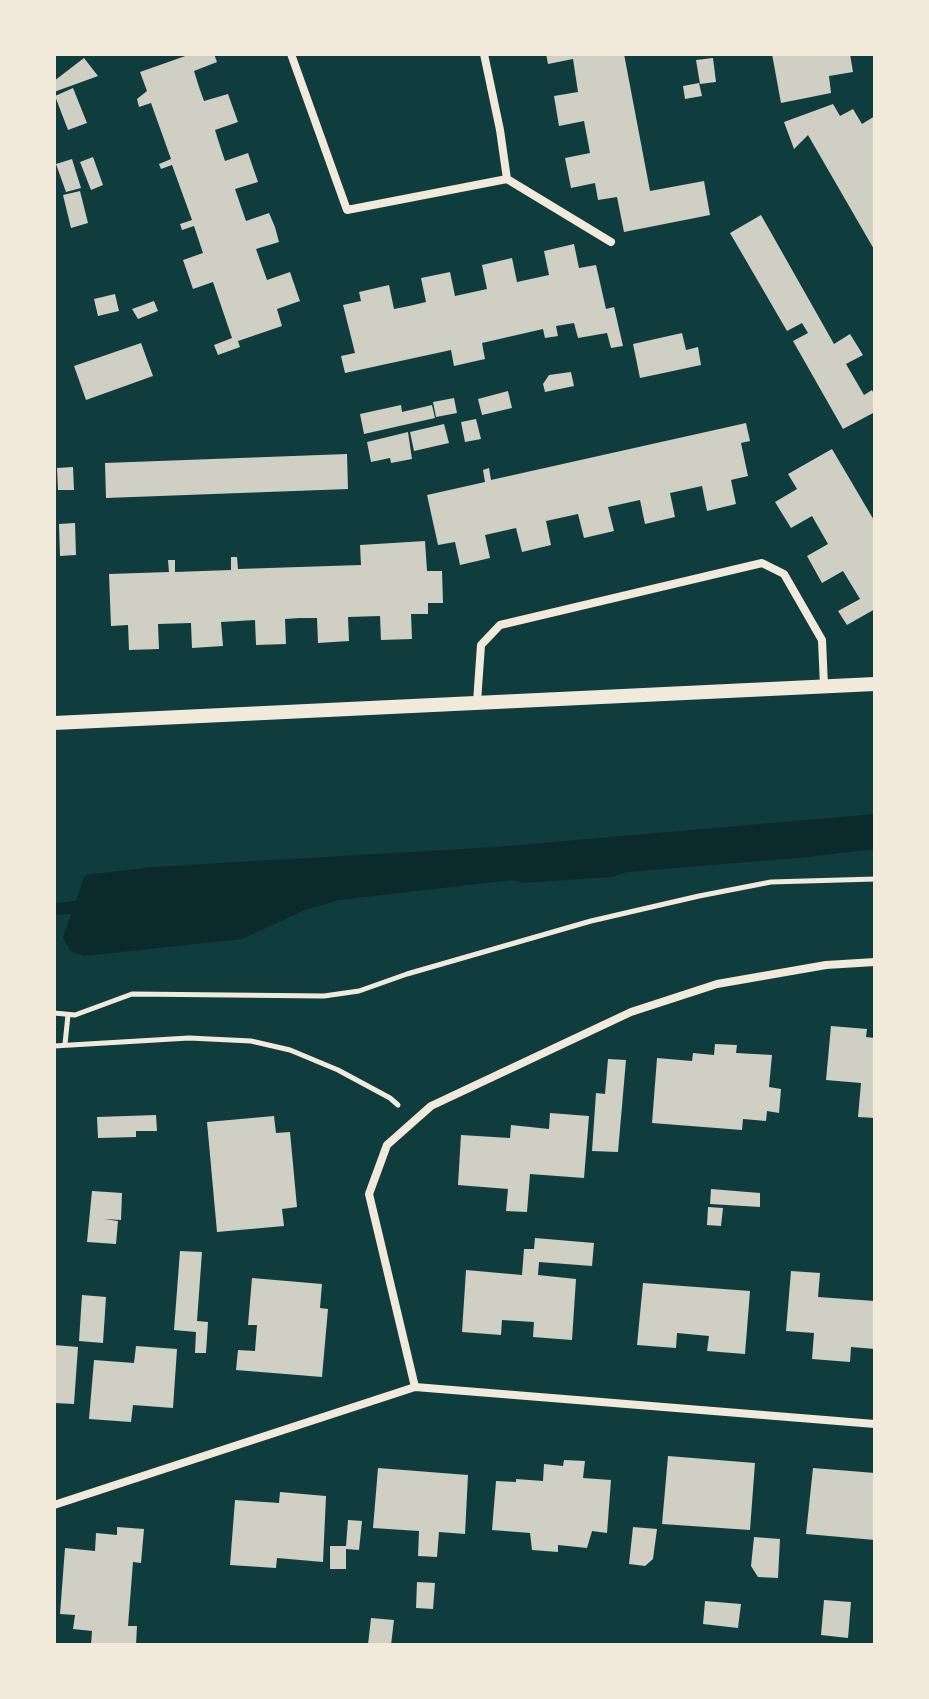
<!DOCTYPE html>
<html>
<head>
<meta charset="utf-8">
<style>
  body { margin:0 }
  #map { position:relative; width:929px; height:1699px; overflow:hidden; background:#0f3d3e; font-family:"Exo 2",sans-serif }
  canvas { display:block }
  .frame { position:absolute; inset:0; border:56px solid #f1e9da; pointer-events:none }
</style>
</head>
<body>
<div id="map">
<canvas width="929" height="1699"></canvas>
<div class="frame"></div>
</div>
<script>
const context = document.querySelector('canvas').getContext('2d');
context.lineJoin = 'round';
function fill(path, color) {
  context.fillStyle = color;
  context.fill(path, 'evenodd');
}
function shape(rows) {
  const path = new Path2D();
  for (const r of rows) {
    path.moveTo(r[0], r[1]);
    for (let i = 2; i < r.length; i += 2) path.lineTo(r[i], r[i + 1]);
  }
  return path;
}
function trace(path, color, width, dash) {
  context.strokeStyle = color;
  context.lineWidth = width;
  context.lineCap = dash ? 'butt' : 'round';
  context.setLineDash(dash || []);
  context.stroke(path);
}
const water = shape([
  [875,814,875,849,798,858,627,872,612,877,523,883,512,880,339,900,305,910,242,939,84,956,70,951,63,937,85,875,153,867,496,847]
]);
const stream = shape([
  [59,909,91,905]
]);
const building = shape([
  [191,54,214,54,217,62,194,71,199,87,204,101,228,94,238,122,215,130,220,146,225,161,248,153,258,182,235,189,246,221,269,213,275,227,279,242,256,249,267,280,290,272,300,301,277,309,282,326,238,341,240,347,218,355,214,345,232,338,213,282,193,289,183,260,203,253,194,226,182,230,180,224,192,220,172,165,161,169,159,164,171,159,151,103,139,107,137,99,147,91,140,72],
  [546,54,624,54,650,191,704,181,710,215,624,232,617,197,598,200,595,183,571,188,565,158,590,153,584,121,559,126,554,96,578,92,573,59,548,64],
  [772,54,850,54,853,72,829,76,831,93,781,103],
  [84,58,98,76,54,92,54,81],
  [713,58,716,82,700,84,696,60],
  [699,83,702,96,685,99,683,86],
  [73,88,87,123,68,130,55,96],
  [833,104,840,116,853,109,862,124,875,116,875,251,808,135,794,149,784,122],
  [93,157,103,185,91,190,80,162],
  [72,159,81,188,66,192,56,164],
  [80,191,88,223,71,228,63,195],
  [761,215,834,344,850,334,863,355,846,364,864,395,872,390,875,396,875,412,843,429,793,341,808,333,802,323,787,331,730,233],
  [574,244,579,268,596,265,606,309,614,307,623,346,611,348,607,333,578,338,574,323,556,326,558,336,545,338,543,329,482,343,485,359,454,366,451,350,345,373,341,356,355,353,343,305,361,301,359,292,389,285,394,309,409,306,426,302,421,278,450,272,455,296,487,289,482,265,512,258,517,282,549,275,544,251],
  [115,294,119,311,98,316,94,299],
  [154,301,158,311,138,319,132,309],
  [682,333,686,350,698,347,701,365,640,378,633,344],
  [141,343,153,376,86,400,74,366],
  [571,372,574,386,545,392,543,384,549,375],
  [508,391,512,408,482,415,478,399],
  [454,398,457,413,436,417,433,402],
  [401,405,402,412,432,405,435,418,364,434,360,414],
  [476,419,481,439,465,442,461,422],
  [746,423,750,441,741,443,748,476,731,480,736,504,707,511,702,486,670,493,675,517,645,524,640,500,608,507,614,531,584,538,578,514,546,521,551,545,522,552,516,528,485,535,490,558,460,565,455,542,438,545,427,495,485,482,483,470,489,468,491,480],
  [444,424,449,443,414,451,410,432],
  [408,432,412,459,391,463,390,458,371,462,367,442],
  [832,449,875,522,875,609,847,625,838,611,860,599,843,571,822,583,807,556,828,544,812,516,791,528,775,502,797,489,788,474],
  [347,454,348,489,106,498,105,463],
  [73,467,74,490,58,490,57,468],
  [75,523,76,555,60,556,59,524],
  [425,541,427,571,442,571,443,603,428,603,428,614,411,614,412,639,381,640,380,616,348,617,349,641,318,643,317,618,300,618,285,619,286,644,256,645,255,620,221,622,223,646,192,648,191,623,158,624,159,649,129,650,128,625,111,626,109,574,169,572,168,560,175,560,175,572,231,570,231,557,237,557,238,569,361,565,360,545],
  [831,1026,867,1029,866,1037,875,1038,875,1118,858,1117,861,1083,826,1080],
  [715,1044,737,1045,736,1053,772,1055,769,1087,781,1089,779,1113,767,1111,766,1121,743,1119,742,1130,652,1123,657,1058,692,1061,693,1053,714,1055],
  [608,1059,626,1060,618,1152,592,1151,596,1093,605,1094],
  [550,1113,589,1116,584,1178,530,1174,527,1212,506,1211,508,1189,458,1185,461,1135,510,1138,511,1125,549,1129],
  [156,1115,157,1131,136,1131,136,1137,98,1138,97,1117],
  [274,1116,276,1133,290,1132,297,1207,282,1209,284,1226,217,1232,207,1122],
  [711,1189,760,1193,760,1207,710,1204],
  [92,1191,122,1193,121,1220,104,1219,118,1221,116,1244,87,1242],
  [708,1207,723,1208,721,1226,707,1225],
  [535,1238,594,1243,592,1266,539,1262,538,1275,576,1279,572,1340,533,1337,534,1322,502,1320,501,1335,462,1332,466,1270,522,1275,524,1249,534,1249],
  [180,1251,202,1252,197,1321,208,1322,206,1353,195,1353,196,1332,174,1330],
  [791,1271,820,1273,818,1297,875,1301,875,1349,851,1347,850,1362,812,1359,814,1333,786,1331],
  [252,1278,322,1284,320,1308,328,1309,322,1377,236,1370,238,1350,255,1351,257,1325,248,1325],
  [643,1283,750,1291,745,1354,707,1351,709,1336,677,1333,676,1348,637,1345],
  [82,1295,106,1297,103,1343,79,1341],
  [54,1345,78,1347,74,1404,54,1403],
  [136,1346,177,1349,173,1408,133,1405,131,1422,89,1419,94,1360,134,1363],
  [668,1456,755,1463,750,1530,662,1524],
  [564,1460,585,1461,583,1478,611,1480,607,1533,592,1531,587,1548,558,1545,558,1552,532,1550,530,1533,492,1530,496,1481,516,1482,516,1479,543,1481,544,1464,563,1466],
  [378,1468,468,1475,465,1534,439,1532,437,1557,418,1556,419,1531,373,1528],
  [813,1468,875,1473,875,1540,806,1534],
  [280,1492,326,1496,323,1562,277,1558,276,1568,230,1565,235,1500,279,1503],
  [348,1520,362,1521,359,1550,346,1549,346,1569,330,1569,330,1546,346,1546],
  [117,1527,144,1529,141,1563,133,1562,128,1626,137,1626,136,1645,91,1645,92,1631,73,1629,75,1615,60,1614,65,1548,95,1551,96,1533,117,1535],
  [633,1527,657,1529,653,1559,645,1566,629,1564],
  [754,1537,780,1539,778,1578,758,1577,751,1566],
  [417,1582,435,1583,433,1609,416,1608],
  [824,1600,851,1602,848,1638,821,1635],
  [705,1601,741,1604,738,1628,703,1624],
  [371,1618,394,1620,391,1645,368,1645]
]);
const path = shape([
  [54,1013,75,1015,132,994,324,996,359,991,407,974,591,921,699,896,771,882,875,879],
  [65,1044,68,1015],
  [54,1046,189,1038,251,1041,290,1050,338,1070,390,1098,398,1105]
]);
const minor = shape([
  [291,54,347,210,507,179,611,242],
  [484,54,500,130,507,179],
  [477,702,481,645,500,625,762,563,784,574,822,640,824,686],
  [415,1387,369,1194,387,1145,431,1106,631,1012,717,984,826,965,875,962],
  [54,1505,415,1387,875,1424]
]);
const tertiary = shape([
  [54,723,875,684]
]);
fill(water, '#0a2a2b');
trace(stream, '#0a2a2b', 12);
fill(building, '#cfcfc3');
trace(path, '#f1e9da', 5);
trace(minor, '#f1e9da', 8);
trace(tertiary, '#f1e9da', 14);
</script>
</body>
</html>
